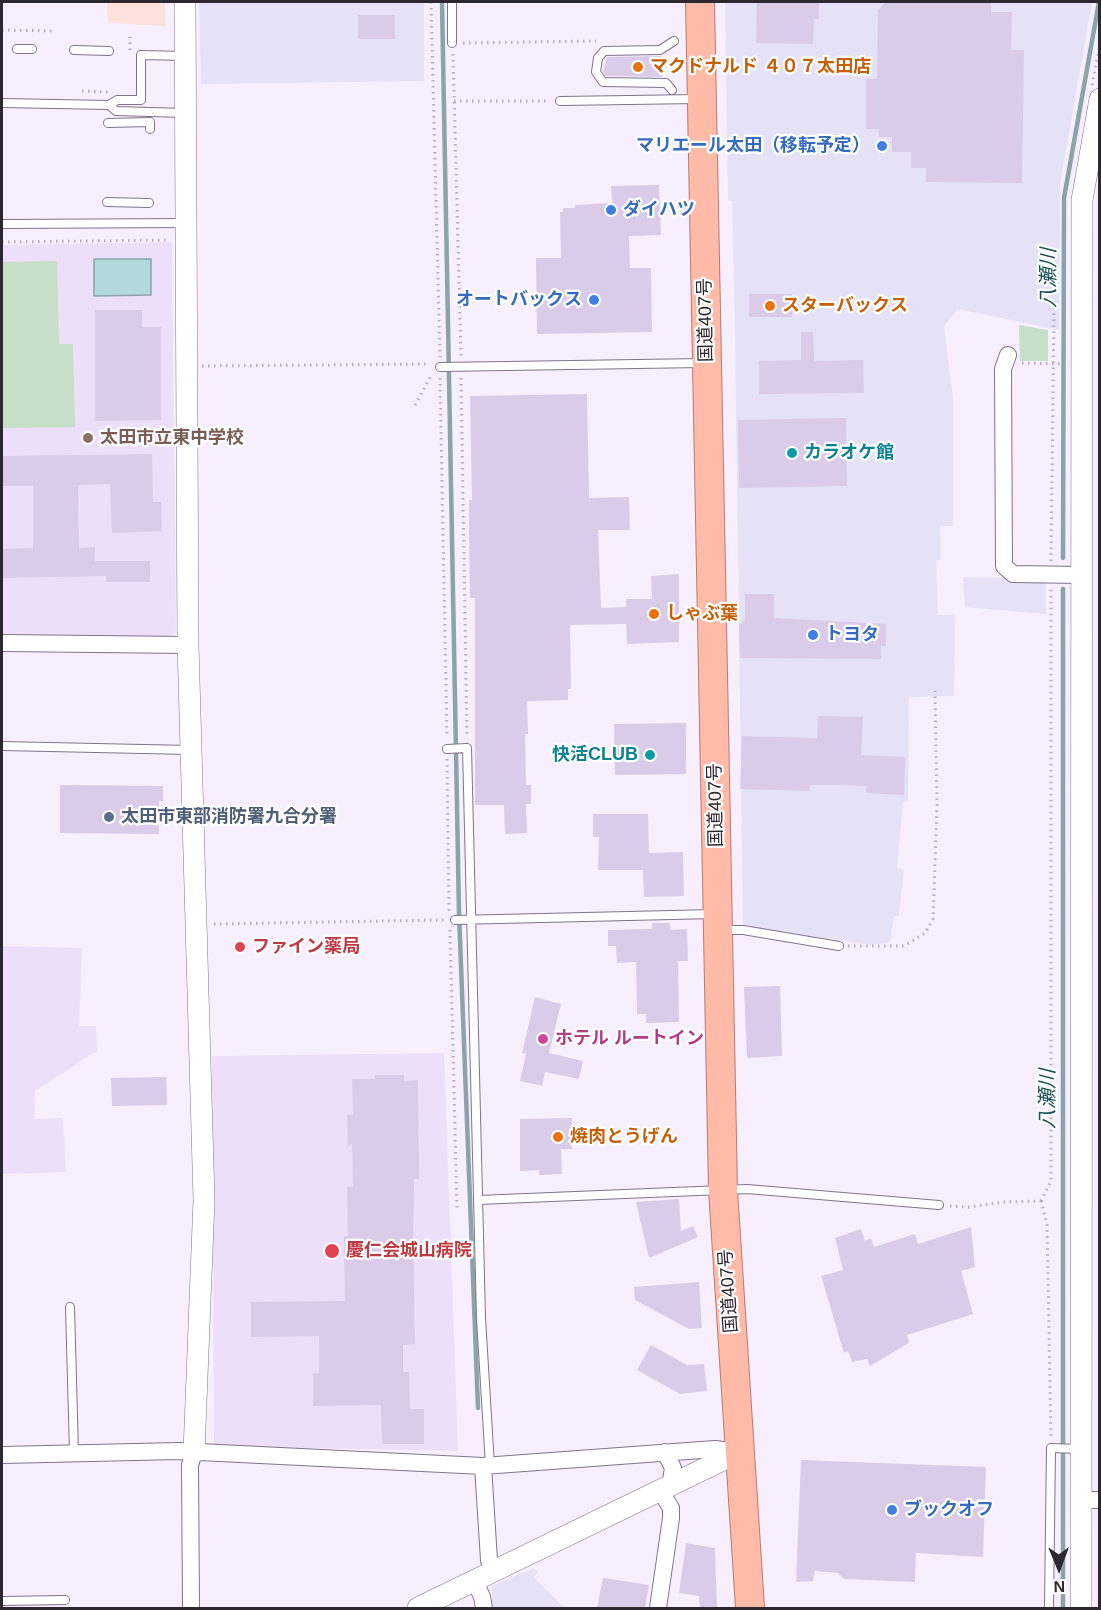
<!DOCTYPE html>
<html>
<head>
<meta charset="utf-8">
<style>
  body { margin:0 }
  #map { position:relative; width:1101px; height:1610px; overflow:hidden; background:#f7efff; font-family:Arial,sans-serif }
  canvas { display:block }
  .frame { position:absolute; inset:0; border:3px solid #2c2730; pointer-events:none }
  .north { position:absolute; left:1029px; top:1538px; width:60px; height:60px; -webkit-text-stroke:4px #fff; paint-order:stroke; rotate:179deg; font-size:16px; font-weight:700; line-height:24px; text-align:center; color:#2c2730 }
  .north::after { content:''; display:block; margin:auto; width:21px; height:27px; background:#2c2730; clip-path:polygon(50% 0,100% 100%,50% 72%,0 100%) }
</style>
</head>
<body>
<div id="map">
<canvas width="1101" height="1610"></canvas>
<div class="frame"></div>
<div class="north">N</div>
</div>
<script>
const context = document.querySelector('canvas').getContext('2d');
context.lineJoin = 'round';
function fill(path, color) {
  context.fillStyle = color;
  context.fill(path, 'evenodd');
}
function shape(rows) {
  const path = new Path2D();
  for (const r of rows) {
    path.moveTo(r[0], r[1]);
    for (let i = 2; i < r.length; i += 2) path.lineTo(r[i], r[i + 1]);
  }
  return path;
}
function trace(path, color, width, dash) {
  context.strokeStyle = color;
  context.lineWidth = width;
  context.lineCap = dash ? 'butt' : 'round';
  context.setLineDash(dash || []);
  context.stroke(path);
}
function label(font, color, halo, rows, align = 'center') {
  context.font = font + ' Arial,"Noto Sans JP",sans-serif';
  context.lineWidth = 4.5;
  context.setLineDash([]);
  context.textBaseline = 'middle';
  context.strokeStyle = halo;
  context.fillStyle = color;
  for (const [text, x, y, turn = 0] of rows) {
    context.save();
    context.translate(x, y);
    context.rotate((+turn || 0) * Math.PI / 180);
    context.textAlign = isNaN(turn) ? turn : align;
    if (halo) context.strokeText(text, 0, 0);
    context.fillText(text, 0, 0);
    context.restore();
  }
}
const commercial = shape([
  [199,2,424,2,424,81,201,84],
  [725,2,1092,2,1060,184,1059,330,958,309,944,326,953,398,953,526,940,526,941,560,936,560,938,615,955,615,954,696,909,697,908,801,903,802,897,868,904,870,899,916,894,916,890,942,871,945,743,926,735,332,732,201,728,200],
  [963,577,1046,579,1046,614,965,607],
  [534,1568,538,1572,534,1577,564,1608,492,1608,492,1586]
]);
const industrial = shape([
  [107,2,165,2,165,26,108,23],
  [1099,178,1100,178,1099,649,1098,191]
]);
const built = shape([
  [172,242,176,631,167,640,2,638,2,245],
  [2,946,82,948,79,1026,96,1026,97,1051,35,1091,34,1119,63,1118,66,1172,3,1174],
  [444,1053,458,1451,214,1446,212,1056]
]);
const green = shape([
  [57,261,59,344,73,344,75,427,2,428,2,262],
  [1019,325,1048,330,1048,361,1020,361]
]);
const water = shape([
  [94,259,151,259,151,295,94,296,94,259]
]);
const stream = shape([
  [442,2,459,913,478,1408],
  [1063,558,1064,198,1099,2],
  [1063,589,1063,1608]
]);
const building = shape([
  [757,2,819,2,819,19,814,19,813,44,756,43],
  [886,2,991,2,991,12,1012,12,1011,50,1024,50,1022,183,926,182,926,168,911,168,911,152,892,152,892,137,879,137,879,129,866,129,866,79,877,79,878,10],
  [358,15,395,15,395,39,358,39],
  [662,56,662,77,606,76,603,71,607,57],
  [659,185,661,235,629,236,630,268,651,268,652,332,537,334,536,258,561,258,560,212,563,212,563,208,575,208,575,205,612,203,611,186],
  [749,294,792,294,792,317,749,317],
  [95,310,142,310,142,327,161,327,161,420,95,421],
  [801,332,813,332,814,361,863,360,864,393,759,394,759,361,801,360],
  [587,394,589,498,629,497,630,530,598,530,601,608,626,607,626,599,652,599,651,576,679,574,679,642,627,644,626,624,570,625,571,689,568,689,568,700,527,701,528,734,525,734,526,785,531,785,531,804,526,804,527,833,505,834,504,805,475,805,475,598,470,598,469,536,469,500,472,500,470,396],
  [846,418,847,486,739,488,738,420],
  [152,454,153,502,161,502,162,531,112,533,110,484,78,485,79,548,95,547,95,561,150,561,150,582,106,582,106,576,2,578,2,549,33,548,33,486,2,486,2,456],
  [745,594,774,594,774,618,886,624,886,646,881,646,881,659,740,658,739,625,745,619],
  [818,716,863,717,861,755,905,757,904,795,866,793,866,786,842,785,810,785,810,791,740,789,742,736,817,738],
  [686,723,686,774,615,775,614,724],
  [60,785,163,786,163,801,159,801,159,834,60,833],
  [593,814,648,814,649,853,683,852,684,896,644,897,643,870,598,870,599,837,593,837],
  [652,923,670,923,670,930,687,929,688,961,678,961,679,1022,646,1023,646,1014,637,1014,636,962,617,963,616,946,608,946,608,930,652,929],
  [780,986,782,1056,747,1058,744,987],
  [535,997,561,1004,549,1053,583,1061,579,1079,545,1072,542,1086,520,1081,526,1054,522,1053],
  [375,1075,404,1075,404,1081,418,1080,419,1179,414,1179,413,1240,415,1344,403,1345,403,1372,409,1372,410,1409,424,1409,424,1444,382,1444,381,1405,313,1406,313,1373,319,1373,319,1336,251,1337,251,1302,345,1301,344,1236,348,1236,347,1187,353,1187,352,1144,348,1145,347,1115,353,1115,352,1079,375,1079],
  [166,1077,167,1105,112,1106,111,1078],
  [572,1118,572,1149,561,1149,562,1174,539,1175,539,1170,520,1171,520,1119],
  [679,1199,681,1231,693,1226,698,1237,649,1258,636,1202],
  [971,1227,975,1267,961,1271,973,1314,907,1335,909,1343,870,1366,867,1359,852,1362,848,1351,844,1353,821,1276,843,1270,835,1238,861,1229,865,1241,871,1238,874,1247,915,1234,918,1244],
  [699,1282,702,1328,689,1329,635,1300,634,1287],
  [651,1345,687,1365,704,1364,707,1391,680,1394,637,1370],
  [801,1460,986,1467,983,1557,916,1553,915,1582,844,1579,838,1573,815,1571,813,1581,796,1582],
  [686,1543,715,1548,717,1608,700,1608,699,1596,679,1593],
  [603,1578,649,1585,645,1608,597,1608]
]);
const path = shape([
  [431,2,440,357],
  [2,30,54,31],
  [463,43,596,41],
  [130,50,130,37],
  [453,54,461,356],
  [1092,85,1100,44],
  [82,91,108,92],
  [454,101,550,101],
  [2,242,170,240],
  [1022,363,1064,364],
  [202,366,430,364],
  [440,378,447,738],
  [461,378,467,737],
  [415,405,432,374],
  [1051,561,1054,308],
  [447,759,449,911],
  [214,924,444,920],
  [450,930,457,1211],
  [848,946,904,946,925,933,933,919,937,805,935,691],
  [1041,1201,1051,1181,1051,588],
  [1041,1201,1047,1224,1051,1438],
  [950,1206,969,1207,1004,1202,1041,1201]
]);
const service = shape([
  [452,2,452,43],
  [17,49,32,49],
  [74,50,109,51],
  [672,90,666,83,603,82,596,72,598,58,604,51,660,50,674,41],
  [560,101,698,99],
  [2,103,109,105],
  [185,113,116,111,109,105,117,100,141,100,141,55,185,56],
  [108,123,150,122,150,129],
  [107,202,149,203],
  [2,224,184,223],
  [440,367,703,363],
  [2,746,190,750],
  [447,749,467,748,481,1318,490,1466],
  [455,920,715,914],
  [721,930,743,930,839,946],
  [478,1200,747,1189,939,1205],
  [70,1307,74,1453],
  [2,1601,65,1600],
  [1049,1608,1051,1448,1079,1449]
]);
const minor = shape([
  [1008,355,1003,369,1004,566,1013,574,1083,575],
  [2,643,188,645],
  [665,1452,673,1468,670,1487],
  [2,1455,179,1451,483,1466,715,1449,739,1452],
  [483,1466,489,1560,494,1572],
  [1082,1500,1100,1500],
  [475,1581,482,1597,484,1608],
  [191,1608,190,1465,194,1452],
  [658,1608,671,1518,671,1508,661,1492]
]);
const tertiary = shape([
  [185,2,188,645,204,1200,194,1452],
  [418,1608,739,1452],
  [1081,1608,1082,200,1100,99]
]);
const trunk = shape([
  [700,2,723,1190,750,1608]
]);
const markers = [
  [638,67,6,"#e8710a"],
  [882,146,6,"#3f7fe0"],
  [611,210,6,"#3f7fe0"],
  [594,300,6,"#3f7fe0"],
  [770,306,6,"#e8710a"],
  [88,438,6,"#8d6e63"],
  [792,453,6,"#0f9aa8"],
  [654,614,6,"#e8710a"],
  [813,635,6,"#3f7fe0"],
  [650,755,6,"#0f9aa8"],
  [109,817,6,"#5c6f8a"],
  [240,947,6,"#e0444e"],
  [543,1039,6,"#d1479c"],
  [558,1137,6,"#e8710a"],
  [332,1251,8,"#e0444e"],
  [892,1510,6,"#3f7fe0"]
];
const foodNames = [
  ["マクドナルド ４０７太田店",650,67],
  ["スターバックス",782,306],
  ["しゃぶ葉",666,614],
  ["焼肉とうげん",570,1137]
];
const shopNames = [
  ["マリエール太田（移転予定）",870,146,"right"],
  ["ダイハツ",623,210],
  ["オートバックス",582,300,"right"],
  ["トヨタ",825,635],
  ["ブックオフ",904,1510]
];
const streetNames = [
  ["国道407号",706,320,-91],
  ["国道407号",716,805,-91],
  ["国道407号",729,1291,-94]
];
const educationNames = [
  ["太田市立東中学校",100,438]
];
const cultureNames = [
  ["カラオケ館",804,453],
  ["快活CLUB",638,755,"right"]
];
const serviceNames = [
  ["太田市東部消防署九合分署",121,817]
];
const healthNames = [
  ["ファイン薬局",252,947],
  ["慶仁会城山病院",346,1251]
];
const hotelNames = [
  ["ホテル ルートイン",555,1039]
];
const waterNames = [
  ["八瀬川",1049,278,-90],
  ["八瀬川",1048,1099,-90]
];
fill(commercial, '#e5e1f7');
fill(industrial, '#fce2db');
fill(built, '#eddffa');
fill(green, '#c7dec7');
fill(water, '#b2dadd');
trace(water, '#8aa4a9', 1.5);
trace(stream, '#8aa4a9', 4.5);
fill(building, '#dacbe8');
trace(service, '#80738b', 10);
trace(minor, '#80738b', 18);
trace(tertiary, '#80738b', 22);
trace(trunk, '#b57c70', 30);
trace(path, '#b2abb9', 3, [1.5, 4.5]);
trace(service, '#fff', 8);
trace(minor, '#fff', 16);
trace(tertiary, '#fff', 21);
trace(trunk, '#ffbaa8', 28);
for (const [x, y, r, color] of markers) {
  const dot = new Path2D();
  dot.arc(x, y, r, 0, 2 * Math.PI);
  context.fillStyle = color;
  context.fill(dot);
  trace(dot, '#fff', 2);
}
label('bold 18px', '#c56008', '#fff', foodNames, 'left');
label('bold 18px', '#366cbe', '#fff', shopNames, 'left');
label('18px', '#2c2730', '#fff', streetNames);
label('bold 18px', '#785e54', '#fff', educationNames, 'left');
label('bold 18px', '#0d838f', '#fff', cultureNames, 'left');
label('bold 18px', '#4e5e75', '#fff', serviceNames, 'left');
label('bold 18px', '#be3a42', '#fff', healthNames, 'left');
label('bold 18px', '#b23c85', '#fff', hotelNames, 'left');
label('italic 20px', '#195155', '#fff', waterNames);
</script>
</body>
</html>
